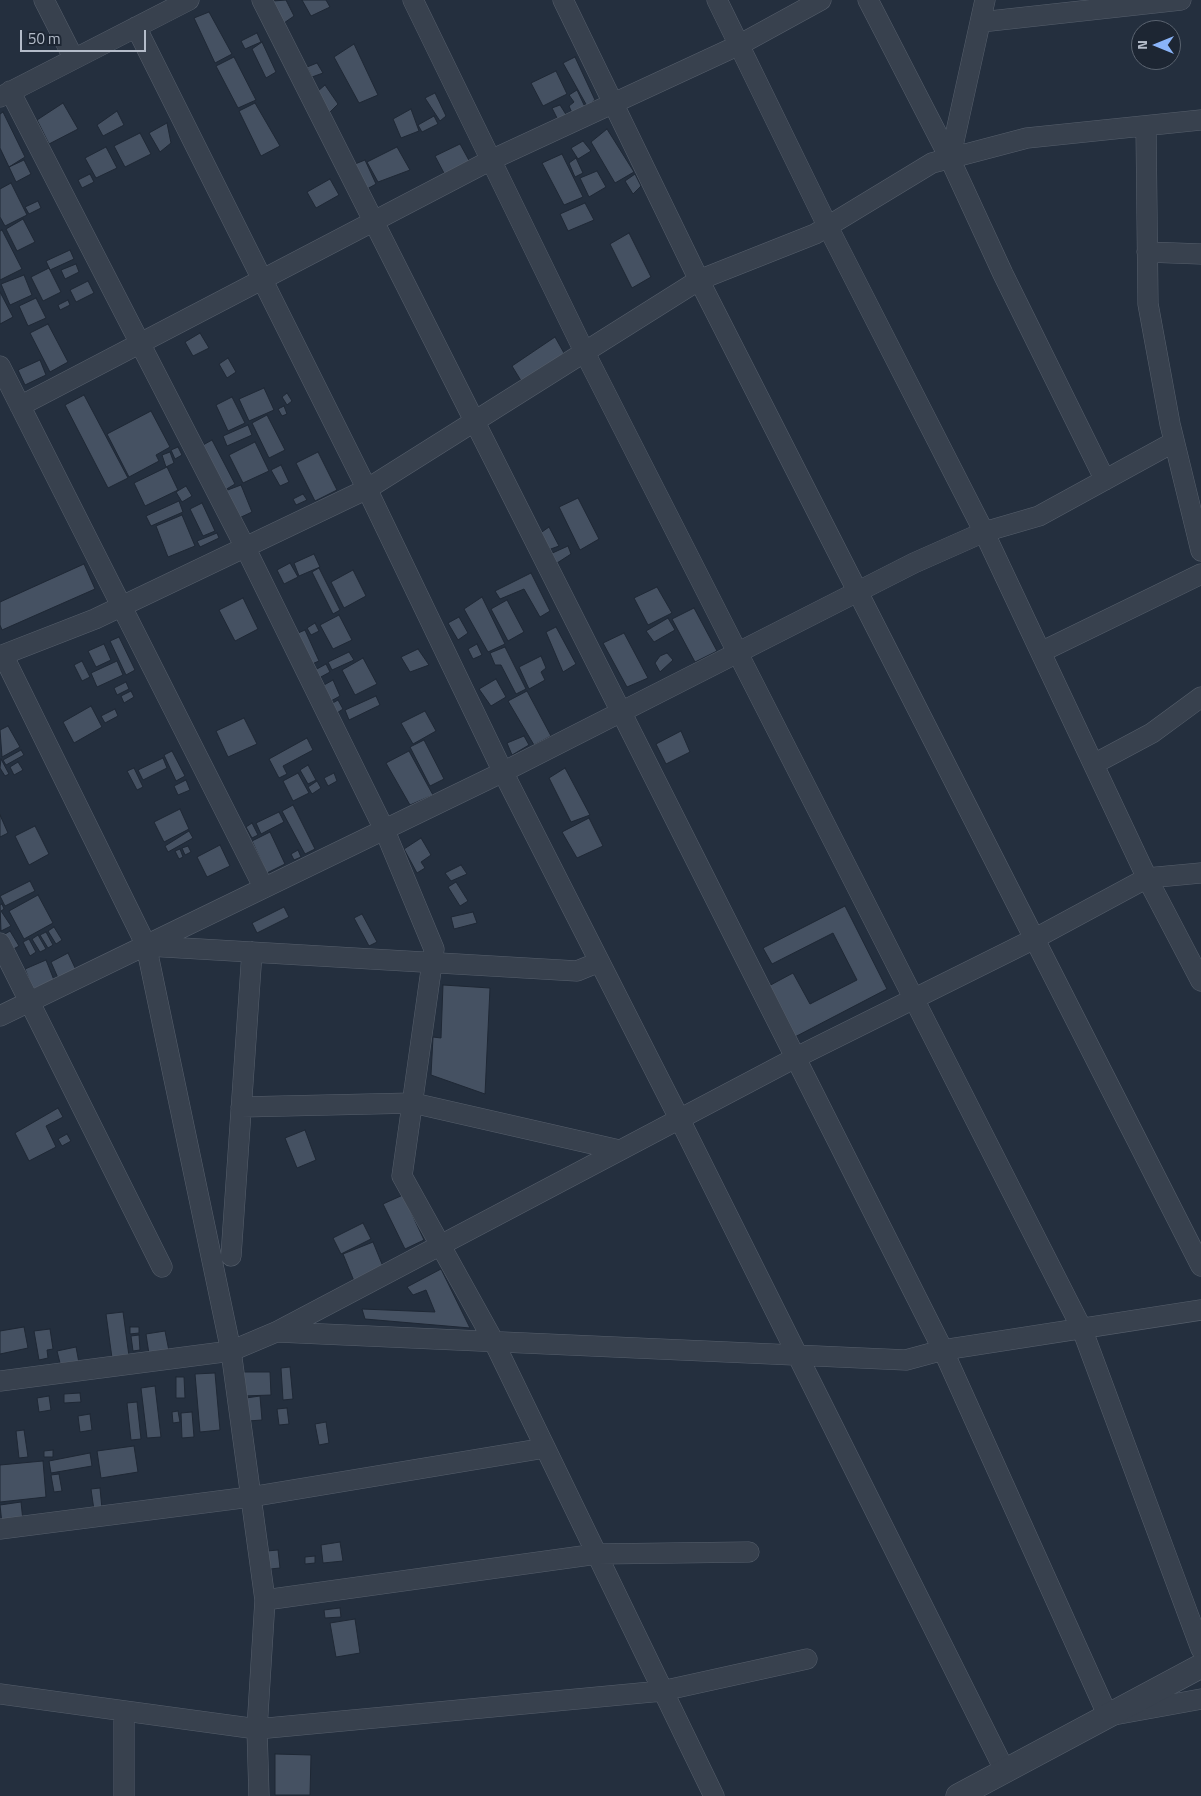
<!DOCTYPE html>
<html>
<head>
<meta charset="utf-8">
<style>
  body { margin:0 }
  #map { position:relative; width:1201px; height:1796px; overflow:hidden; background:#242f3e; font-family:"Titillium Web",sans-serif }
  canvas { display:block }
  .north { position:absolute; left:1131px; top:20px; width:50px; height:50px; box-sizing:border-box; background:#1d2633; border:1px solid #59626f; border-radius:50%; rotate:270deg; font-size:14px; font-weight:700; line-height:20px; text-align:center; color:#b4bcc9 }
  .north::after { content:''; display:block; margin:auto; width:18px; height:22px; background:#8ab4f8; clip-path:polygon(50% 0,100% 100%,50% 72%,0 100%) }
  .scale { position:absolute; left:20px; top:30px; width:126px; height:22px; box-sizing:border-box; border:2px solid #b4bcc9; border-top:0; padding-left:6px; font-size:15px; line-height:18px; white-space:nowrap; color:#b4bcc9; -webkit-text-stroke:4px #1d2633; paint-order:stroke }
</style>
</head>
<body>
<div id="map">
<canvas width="1201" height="1796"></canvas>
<div class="north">N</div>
<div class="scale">50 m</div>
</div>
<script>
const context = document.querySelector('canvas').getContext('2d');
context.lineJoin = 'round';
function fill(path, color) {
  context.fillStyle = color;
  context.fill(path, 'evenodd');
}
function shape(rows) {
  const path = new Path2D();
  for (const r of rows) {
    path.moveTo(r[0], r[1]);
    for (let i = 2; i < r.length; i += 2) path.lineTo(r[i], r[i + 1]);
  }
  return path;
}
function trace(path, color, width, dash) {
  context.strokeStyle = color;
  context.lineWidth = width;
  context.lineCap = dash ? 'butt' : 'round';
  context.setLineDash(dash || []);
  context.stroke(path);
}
const building = shape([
  [286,0,294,16,284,23,273,1,286,0],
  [302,0,326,0,330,7,311,16,302,0],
  [209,12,232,54,215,63,194,18,209,12],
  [257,33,261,42,245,49,241,41,257,33],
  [262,42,276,72,266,78,252,49,262,42],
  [354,44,378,95,359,103,334,57,354,44],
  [234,57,256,100,238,108,216,66,234,57],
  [575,57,595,100,587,106,563,63,575,57],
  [317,63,323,73,312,77,307,67,317,63],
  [556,71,567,94,543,106,531,83,556,71],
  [325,85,338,104,329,113,318,91,325,85],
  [577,90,585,107,572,113,569,106,574,102,569,95,577,90],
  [435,93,446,116,440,121,425,98,435,93],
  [63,103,78,129,49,144,37,120,63,103],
  [255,103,280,146,261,156,239,111,255,103],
  [560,105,567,116,558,120,552,108,560,105],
  [411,109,419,131,401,138,393,119,411,109],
  [117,111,124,125,103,136,97,125,117,111],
  [3,112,25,157,9,167,0,148,0,114,3,112],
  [434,116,438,124,422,132,418,125,434,116],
  [167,123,171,143,160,152,149,133,167,123],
  [607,129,634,172,615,183,591,142,607,129],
  [140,133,151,154,125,167,114,146,140,133],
  [583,141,591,151,578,159,571,148,583,141],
  [460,144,471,164,445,175,435,156,460,144],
  [106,147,117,168,96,178,85,158,106,147],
  [397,147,410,170,378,182,367,162,397,147],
  [562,154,583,197,564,205,542,163,562,154],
  [576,158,583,173,575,177,569,163,576,158],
  [24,160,31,174,16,182,9,167,24,160],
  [365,160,376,184,367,189,355,164,365,160],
  [597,171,606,187,589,197,580,178,597,171],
  [90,174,94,182,82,188,78,180,90,174],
  [635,174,641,186,633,194,625,181,635,174],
  [330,179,339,195,316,208,307,192,330,179],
  [11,183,27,215,5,226,0,217,0,189,11,183],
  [38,201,41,208,29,214,25,207,38,201],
  [585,203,594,220,568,231,560,214,585,203],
  [23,219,35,242,17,251,6,229,23,219],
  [2,230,22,269,0,280,0,231,2,230],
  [629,233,651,277,632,288,610,244,629,233],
  [70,250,74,259,50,270,46,261,70,250],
  [76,264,79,272,65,279,61,270,76,264],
  [49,268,61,292,43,301,31,277,49,268],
  [24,275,32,295,10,305,1,284,24,275],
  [88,281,94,293,76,302,70,290,88,281],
  [0,292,13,317,0,324,0,292],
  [36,298,46,318,28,326,19,306,36,298],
  [68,300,70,305,60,310,58,305,68,300],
  [48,324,68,362,50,372,30,333,48,324],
  [200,333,209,348,193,356,185,342,200,333],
  [555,337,564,353,523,384,512,366,555,337],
  [228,358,236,372,227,378,219,364,228,358],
  [40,360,46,375,25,385,18,370,40,360],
  [264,388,274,410,249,421,239,399,264,388],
  [287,393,292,401,287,405,282,397,287,393],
  [84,395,128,478,108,488,65,405,84,395],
  [232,397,245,423,228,431,216,405,232,397],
  [284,406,287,414,282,416,278,409,284,406],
  [151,411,170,447,156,455,159,461,129,477,107,434,151,411],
  [267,415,285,450,269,458,252,423,267,415],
  [248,425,252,435,227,446,223,436,248,425],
  [212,440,235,484,225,490,203,445,212,440],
  [255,442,269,471,243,483,229,455,255,442],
  [178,447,182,455,175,459,171,450,178,447],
  [170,452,174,463,166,467,162,455,170,452],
  [318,452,337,490,315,501,296,463,318,452],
  [281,465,289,482,280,486,271,470,281,465],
  [167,467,178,490,145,506,134,483,167,467],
  [241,485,252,512,237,519,225,491,241,485],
  [186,486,192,496,182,502,176,492,186,486],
  [303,494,307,500,296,505,293,499,303,494],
  [578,498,599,539,580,550,559,507,578,498],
  [179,501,183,512,151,526,146,516,179,501],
  [202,503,215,531,203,536,190,509,202,503],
  [182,515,195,546,168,557,156,526,182,515],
  [549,527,559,546,548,550,539,534,549,527],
  [217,533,219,538,200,547,197,541,217,533],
  [568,546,571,554,554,565,548,555,568,546],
  [314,554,320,567,299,576,294,563,314,554],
  [290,563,298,577,284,584,277,570,290,563],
  [84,564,95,589,2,630,0,625,0,602,84,564],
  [319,568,340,610,333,614,312,572,319,568],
  [353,570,366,596,344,608,331,582,353,570],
  [531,573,550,611,540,617,524,589,500,599,495,591,531,573],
  [657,587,672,613,648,625,634,598,657,587],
  [482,597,505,644,488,652,464,609,482,597],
  [243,598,258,629,235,641,219,610,243,598],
  [507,600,524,632,508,641,491,609,507,600],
  [694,608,717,651,695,662,672,619,694,608],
  [339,615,352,640,333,649,320,625,339,615],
  [459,617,468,633,458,640,448,623,459,617],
  [668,618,675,630,654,642,646,631,668,618],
  [315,623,319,631,311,635,307,628,315,623],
  [556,627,576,664,563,672,546,632,556,627],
  [305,630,319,661,312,664,298,633,305,630],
  [624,633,648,678,627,687,603,643,624,633],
  [119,637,135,670,126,675,110,641,119,637],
  [104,644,111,660,96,667,88,651,104,644],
  [477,644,482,655,473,659,468,649,477,644],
  [505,647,526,689,516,694,501,665,495,665,490,653,505,647],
  [418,649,429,665,410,672,401,657,418,649],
  [349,652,354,660,332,670,328,662,349,652],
  [667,653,673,660,660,672,655,663,660,656,667,653],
  [541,656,546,668,541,672,545,680,529,689,519,667,541,656],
  [363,658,377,684,355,695,342,670,363,658],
  [82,661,90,677,82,681,74,665,82,661],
  [117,661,123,675,97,687,91,673,117,661],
  [326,664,330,672,319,678,315,670,326,664],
  [496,679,506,697,491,706,479,689,496,679],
  [333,680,340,696,331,701,324,685,333,680],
  [126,682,129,689,117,695,114,688,126,682],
  [131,691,134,697,124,703,121,696,131,691],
  [527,691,551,736,534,745,508,701,527,691],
  [376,696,380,705,349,720,345,710,376,696],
  [338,700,343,709,337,713,331,704,338,700],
  [91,706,102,727,74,743,63,722,91,706],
  [115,709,118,716,105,723,101,716,115,709],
  [425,711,436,731,413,744,401,723,425,711],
  [244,718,257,744,228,757,216,731,244,718],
  [8,726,20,747,2,757,0,730,8,726],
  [681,731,690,752,666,764,656,744,681,731],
  [524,736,529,745,512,755,507,743,524,736],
  [307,738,313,750,283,766,287,774,279,778,269,759,307,738],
  [424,740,444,779,430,786,410,747,424,740],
  [21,750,24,755,6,765,3,760,21,750],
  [172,751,185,776,176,781,164,755,172,751],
  [409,751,433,795,410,805,386,763,409,751],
  [163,758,167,768,143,780,138,770,163,758],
  [1,759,9,774,5,776,0,768,1,759],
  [18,762,23,770,14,775,10,767,18,762],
  [308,765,316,780,308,784,300,770,308,765],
  [134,768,143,787,137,790,127,771,134,768],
  [565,768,590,815,571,822,549,778,565,768],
  [298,773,309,793,293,801,283,781,298,773],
  [334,773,337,781,328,786,324,778,334,773],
  [186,780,190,790,178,795,174,786,186,780],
  [317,781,321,788,312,794,308,787,317,781],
  [293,805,315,849,305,854,282,811,293,805],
  [180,809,189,829,164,842,154,822,180,809],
  [279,812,284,822,261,834,256,823,279,812],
  [0,815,8,833,0,837,0,815],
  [589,818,603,846,577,858,562,832,589,818],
  [252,823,258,835,252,838,246,827,252,823],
  [35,826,49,854,29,865,15,836,35,826],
  [189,831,193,838,168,852,165,846,189,831],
  [270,832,285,864,267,873,252,841,270,832],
  [421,838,431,855,421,862,425,868,417,873,404,849,421,838],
  [220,845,230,866,207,877,197,857,220,845],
  [188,846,191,852,185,855,182,848,188,846],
  [180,849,183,857,179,859,175,851,180,849],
  [298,850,301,857,294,860,291,854,298,850],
  [461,865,467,874,451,881,445,873,461,865],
  [30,881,35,891,5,906,0,896,30,881],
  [456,882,468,901,460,906,448,887,456,882],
  [38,895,53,923,24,939,9,911,38,895],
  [2,904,4,909,1,911,11,926,1,931,0,905,2,904],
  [845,906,887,989,791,1039,765,988,793,973,810,1004,857,980,833,933,772,964,763,948,845,906],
  [284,907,289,917,257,933,252,923,284,907],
  [473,912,477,923,454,929,451,917,473,912],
  [362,914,377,942,369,946,354,918,362,914],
  [54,927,62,940,56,944,48,931,54,927],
  [10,931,19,946,8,952,0,937,10,931],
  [46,932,53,945,48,948,40,935,46,932],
  [38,935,46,949,40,952,32,939,38,935],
  [29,939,36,952,30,956,23,942,29,939],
  [68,953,76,970,58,978,51,962,68,953],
  [46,960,54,980,33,989,25,969,46,960],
  [443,985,490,988,485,1094,431,1075,433,1037,441,1038,443,985],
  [58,1108,63,1117,46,1126,56,1147,29,1161,15,1133,58,1108],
  [305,1130,316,1160,297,1168,285,1138,305,1130],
  [67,1134,71,1141,62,1146,58,1139,67,1134],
  [403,1195,424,1240,405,1249,383,1204,403,1195],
  [363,1223,371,1239,341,1254,333,1238,363,1223],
  [373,1242,384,1269,354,1281,343,1254,373,1242],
  [441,1269,470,1328,365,1319,362,1309,435,1312,426,1290,413,1295,407,1287,441,1269],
  [123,1312,129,1356,112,1358,106,1314,123,1312],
  [24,1327,28,1348,0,1354,0,1331,24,1327],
  [130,1327,139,1327,139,1333,130,1334,130,1327],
  [50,1329,53,1349,47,1350,48,1358,39,1360,34,1331,50,1329],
  [165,1331,169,1351,149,1354,146,1334,165,1331],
  [139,1335,140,1350,133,1351,131,1336,139,1335],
  [76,1347,79,1363,61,1367,57,1351,76,1347],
  [290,1367,293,1399,283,1400,281,1368,290,1367],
  [243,1372,270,1372,271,1395,243,1396,243,1372],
  [215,1373,220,1430,200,1432,195,1374,215,1373],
  [176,1377,184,1377,185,1398,176,1398,176,1377],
  [155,1386,161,1437,147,1438,141,1388,155,1386],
  [80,1393,81,1402,64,1403,64,1394,80,1393],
  [49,1396,51,1410,39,1412,37,1398,49,1396],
  [260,1396,262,1420,248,1421,246,1398,260,1396],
  [137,1402,141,1439,131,1440,127,1403,137,1402],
  [287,1408,289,1424,279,1425,277,1409,287,1408],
  [178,1411,180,1422,173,1423,172,1412,178,1411],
  [192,1412,194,1437,182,1438,181,1413,192,1412],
  [90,1414,92,1430,80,1432,78,1416,90,1414],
  [326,1422,329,1443,319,1445,315,1424,326,1422],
  [24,1430,28,1457,19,1458,16,1431,24,1430],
  [134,1446,138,1472,101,1478,97,1451,134,1446],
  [53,1450,53,1457,44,1457,44,1451,53,1450],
  [90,1453,92,1466,51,1473,49,1461,90,1453],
  [43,1461,46,1497,0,1502,0,1465,43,1461],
  [59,1474,62,1491,54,1492,51,1475,59,1474],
  [100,1488,102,1509,94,1510,91,1489,100,1488],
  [21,1502,23,1521,2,1524,0,1505,21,1502],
  [340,1542,343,1561,323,1563,321,1545,340,1542],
  [278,1550,280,1568,270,1569,267,1551,278,1550],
  [315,1556,315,1563,305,1564,305,1557,315,1556],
  [340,1608,341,1617,325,1618,324,1610,340,1608],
  [355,1619,360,1653,336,1657,330,1623,355,1619],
  [275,1754,311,1755,310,1795,275,1795,275,1754]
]);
const minor = shape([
  [44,0,74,59],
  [262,0,943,1350,1108,1716,1201,1699],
  [413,0,585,353,1082,1329,1201,1649],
  [563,0,699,280,1201,1266],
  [717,0,828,227,984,532,1147,878,1201,981],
  [868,0,950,159],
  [985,0,950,159,1003,274,1105,480],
  [981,22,1181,0],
  [136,27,367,489,503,772,680,1120,1005,1771],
  [10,91,245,547,385,831,434,949,402,1176,493,1340,714,1796],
  [0,97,189,0],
  [1146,126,1148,304,1170,424,1201,551],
  [1147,252,1201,254],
  [0,366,264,888],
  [20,406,491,160,739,45,821,0],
  [1041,652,1201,574],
  [3,655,146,945,231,1351,265,1600,257,1729,259,1796],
  [0,656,95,619,367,489,699,280,815,234,932,163,1027,138,1201,120],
  [1094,764,1152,733,1201,697],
  [0,943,162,1267],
  [148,946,577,971,599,962],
  [0,1016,503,772,914,563,984,532,1039,516,1174,442],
  [241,1107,413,1103,619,1150],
  [231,1256,252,952],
  [278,1332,906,1360,943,1350,1201,1310],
  [0,1381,231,1351,276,1332,795,1058,1034,939,1147,878,1201,873],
  [0,1529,250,1497,545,1448],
  [265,1600,597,1554,749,1552],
  [0,1694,257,1729,662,1691,807,1659],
  [124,1711,124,1796]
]);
const tertiary = shape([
  [958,1796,1201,1666]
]);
fill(building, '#455162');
trace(building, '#1f2835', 1);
trace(minor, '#565f6c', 21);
trace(tertiary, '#565f6c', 25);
trace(minor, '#38414e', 20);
trace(tertiary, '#38414e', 24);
</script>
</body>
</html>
